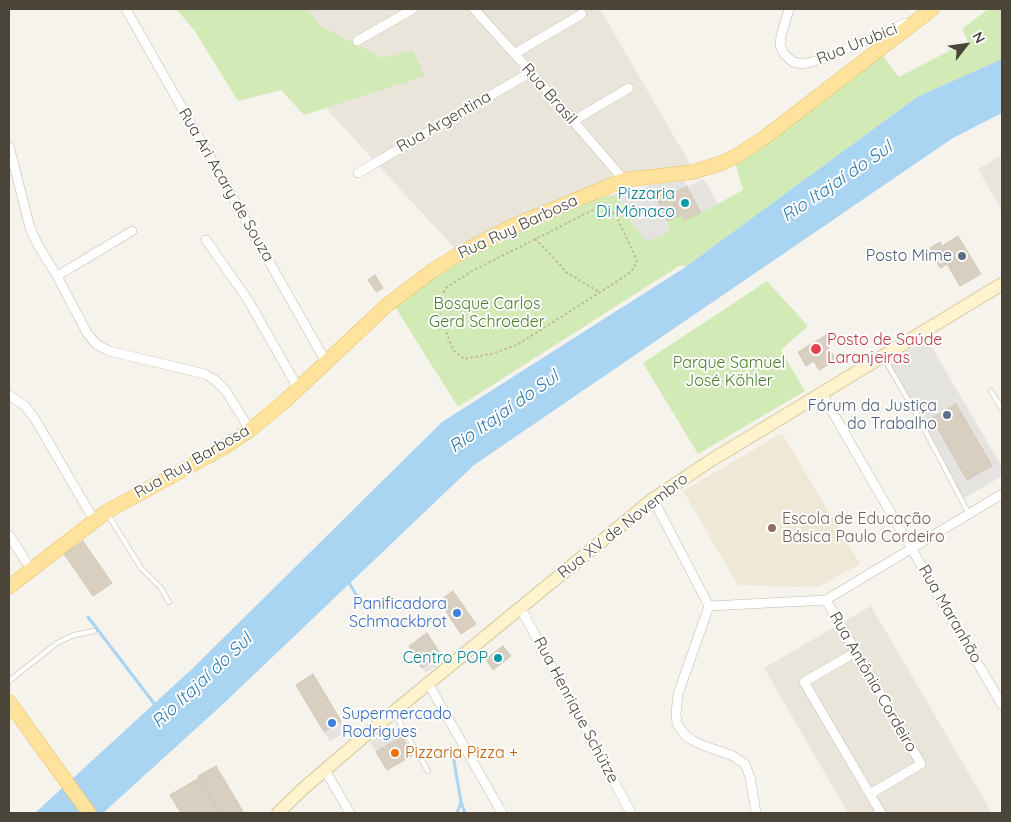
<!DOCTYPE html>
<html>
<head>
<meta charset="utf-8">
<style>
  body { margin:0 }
  #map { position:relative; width:1011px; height:822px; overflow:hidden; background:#f6f3ec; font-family:Quicksand,sans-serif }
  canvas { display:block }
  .frame { position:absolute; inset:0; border:10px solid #4b4439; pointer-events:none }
  .north { position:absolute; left:941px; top:20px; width:50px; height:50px; -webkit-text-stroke:4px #fff; paint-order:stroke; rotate:60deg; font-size:14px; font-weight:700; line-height:20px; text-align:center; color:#4b4439 }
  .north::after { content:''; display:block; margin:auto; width:18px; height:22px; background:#4b4439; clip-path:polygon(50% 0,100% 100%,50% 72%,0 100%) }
</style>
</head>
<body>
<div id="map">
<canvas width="1011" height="822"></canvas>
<div class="frame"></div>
<div class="north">N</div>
</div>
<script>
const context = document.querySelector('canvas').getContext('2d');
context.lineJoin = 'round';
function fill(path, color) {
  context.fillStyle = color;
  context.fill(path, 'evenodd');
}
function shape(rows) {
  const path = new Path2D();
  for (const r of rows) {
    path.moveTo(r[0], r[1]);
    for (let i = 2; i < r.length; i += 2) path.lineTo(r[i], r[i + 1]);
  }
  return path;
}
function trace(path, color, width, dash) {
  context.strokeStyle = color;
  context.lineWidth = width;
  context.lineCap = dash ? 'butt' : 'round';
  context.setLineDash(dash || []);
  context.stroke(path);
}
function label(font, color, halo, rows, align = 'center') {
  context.font = font + ' Quicksand,sans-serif';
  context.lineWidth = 4;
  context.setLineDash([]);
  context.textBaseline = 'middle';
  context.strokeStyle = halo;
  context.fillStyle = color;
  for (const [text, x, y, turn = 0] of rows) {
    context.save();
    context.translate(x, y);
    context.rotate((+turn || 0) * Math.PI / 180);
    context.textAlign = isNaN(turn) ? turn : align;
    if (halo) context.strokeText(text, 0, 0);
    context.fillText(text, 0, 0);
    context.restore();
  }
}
const residential = shape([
  [235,9,600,9,693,169,622,179,458,252],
  [1002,155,1002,211,978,169],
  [871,606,992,813,848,813,764,668]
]);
const education = shape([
  [782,433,860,564,818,587,738,585,683,491]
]);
const green = shape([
  [176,9,308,9,319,25,382,58,413,51,425,76,304,115,281,90,238,101,194,30],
  [988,9,1002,9,1002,59,917,97,687,266,679,266,458,407,392,302,433,272,565,207,616,194,629,219,670,231,667,221,681,215,684,220,701,213,743,190,735,162,883,56,899,77,968,41,962,29],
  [767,281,808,326,781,350,805,391,698,454,643,363]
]);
const parking = shape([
  [704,179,718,204,701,213,687,187,671,193,668,192,656,197,670,231,647,242,629,219,616,194,655,184,684,181,688,187],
  [927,339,1002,467,1002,476,963,499,884,364],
  [441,655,445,660,426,673,422,668],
  [341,721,347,731,330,741,324,732],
  [396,726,402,736,376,752,370,742]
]);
const water = shape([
  [1002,59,1002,113,953,138,474,465,222,705,103,813,35,813,193,668,442,422,684,268,917,97]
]);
const stream = shape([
  [348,581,364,608],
  [88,617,156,706],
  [453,755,461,802,457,813],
  [461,802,465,813]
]);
const building = shape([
  [687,187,701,213,684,220,668,192,671,193,687,187],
  [668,192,681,215,667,221,656,197,668,192],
  [958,236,981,274,960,286,947,264,940,268,930,248,940,242,942,246,958,236],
  [375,275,383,288,376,292,368,280,375,275],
  [828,334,833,341,827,345,836,360,819,370,814,361,806,366,798,352,828,334],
  [956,404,992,466,967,480,932,418,956,404],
  [83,541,112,583,93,596,64,554,83,541],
  [453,591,476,624,461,634,439,601,453,591],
  [427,633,441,655,422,668,409,646,427,633],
  [503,646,511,656,493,670,486,659,503,646],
  [313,674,341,721,324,732,296,685,313,674],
  [402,736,413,755,387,770,376,752,402,736],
  [216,766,244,813,220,813,198,776,216,766],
  [199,778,220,813,181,813,170,795,199,778]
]);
const path = shape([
  [617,218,609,207,604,206,593,210,472,271,447,287,437,303,441,318,453,350,464,359,491,354,517,345,627,275,634,268,637,260,617,218,626,213],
  [535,239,552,256,566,272,599,292]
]);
const service = shape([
  [884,358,918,417,969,514],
  [991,391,1002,409],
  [107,513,141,568,161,588,169,602],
  [9,681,57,643,74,635,94,631],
  [394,713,428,771]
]);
const minor = shape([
  [126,9,326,362],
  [474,9,531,72,624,180],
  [789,9,781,36,780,45,784,54,793,62,803,64,823,59,906,23],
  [357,41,413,9],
  [514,54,582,14],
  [573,121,629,88],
  [9,146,30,228,38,245,57,276,87,333,96,344,109,351,205,374,215,380,226,391,250,430],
  [358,173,531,72],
  [206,240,248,300,298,388],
  [57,276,132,231],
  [822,394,1002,705],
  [9,395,25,406,35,419,94,520],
  [653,499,709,606,678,694,676,713,677,724,685,735,692,740,702,745,733,756,745,764,750,777,756,813],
  [9,535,31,569],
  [826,600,921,764,870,794],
  [709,606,826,600,1002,494],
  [520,607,631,813],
  [856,652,804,682,881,813],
  [428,683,502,813],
  [325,770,350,813]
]);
const secondary = shape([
  [278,813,305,787,374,728,653,499,710,461,1002,284]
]);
const primary = shape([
  [9,587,106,512,223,448,250,430,285,401,386,306,432,271,459,254,513,226,624,180,693,172,722,163,736,156,764,138,932,9],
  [9,702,89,813]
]);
const markers = [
  [685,203,5,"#0f9aa8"],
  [962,256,5,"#5c6f8a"],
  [816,349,6,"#e0444e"],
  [947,415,5,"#5c6f8a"],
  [772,528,5,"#8d6e63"],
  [457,613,5,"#3f7fe0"],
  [498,658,5,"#0f9aa8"],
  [332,723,5,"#3f7fe0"],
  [395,753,5,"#e8710a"]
];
const streetNames = [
  ["Rua Urubici",857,44,-22],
  ["Rua Brasil",549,94,49],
  ["Rua Argentina",444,122,-30],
  ["Rua Ari Acary de Souza",226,185,60],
  ["Rua Ruy Barbosa",518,227,-25],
  ["Rua Ruy Barbosa",192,462,-30],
  ["Rua XV de Novembro",623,526,-38],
  ["Rua Maranhão",950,614,60],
  ["Rua Antônia Cordeiro",873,682,60],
  ["Rua Henrique Schütze",576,710,62]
];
const cultureNames = [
  ["Pizzaria",675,194],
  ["Di Mônaco",675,212],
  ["Centro POP",488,658]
];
const serviceNames = [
  ["Posto Mime",952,256],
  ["Fórum da Justiça",937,406],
  ["do Trabalho",937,424]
];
const parkNames = [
  ["Bosque Carlos",487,304],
  ["Gerd Schroeder",487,322],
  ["Parque Samuel",729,363],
  ["José Köhler",729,381]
];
const healthNames = [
  ["Posto de Saúde",827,340],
  ["Laranjeiras",827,358]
];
const educationNames = [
  ["Escola de Educação",782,519],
  ["Básica Paulo Cordeiro",782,537]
];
const shopNames = [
  ["Panificadora",447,604],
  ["Schmackbrot",447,622],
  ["Supermercado",342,714,"left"],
  ["Rodrigues",342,732,"left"]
];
const foodNames = [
  ["Pizzaria Pizza +",405,753]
];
const waterNames = [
  ["Rio Itajaí do Sul",837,182,-34],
  ["Rio Itajaí do Sul",504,412,-35],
  ["Rio Itajaí do Sul",202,681,-43]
];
fill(residential, '#eae5da');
fill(education, '#efe8d6');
fill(green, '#d2eab5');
fill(parking, '#e5e3e0');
fill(water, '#a9d4f2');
trace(stream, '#a9d4f2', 3);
fill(building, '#d8cfc1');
trace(building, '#d3c7b4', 1);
trace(service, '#c2bbae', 5.5);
trace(minor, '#c2bbae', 10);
trace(secondary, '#d6c79b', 14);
trace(primary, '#e6c16a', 15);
trace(path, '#c4b79f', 2, [2.5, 2.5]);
trace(service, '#fff', 4.5);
trace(minor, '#fff', 9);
trace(secondary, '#fff3cd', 12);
trace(primary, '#ffe39c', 14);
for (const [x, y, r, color] of markers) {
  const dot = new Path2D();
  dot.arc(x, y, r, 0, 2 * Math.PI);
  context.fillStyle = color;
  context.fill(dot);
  trace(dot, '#fff', 2);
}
label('16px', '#4b4439', '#fff', streetNames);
label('16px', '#0d838f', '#fff', cultureNames, 'right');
label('16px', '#4e5e75', '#fff', serviceNames, 'right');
label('16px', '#4a7f2a', '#fff', parkNames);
label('16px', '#be3a42', '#fff', healthNames, 'left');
label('16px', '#785e54', '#fff', educationNames, 'left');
label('16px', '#366cbe', '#fff', shopNames, 'right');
label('16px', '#c56008', '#fff', foodNames, 'left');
label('italic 18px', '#2e7ab2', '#fff', waterNames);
</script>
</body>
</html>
